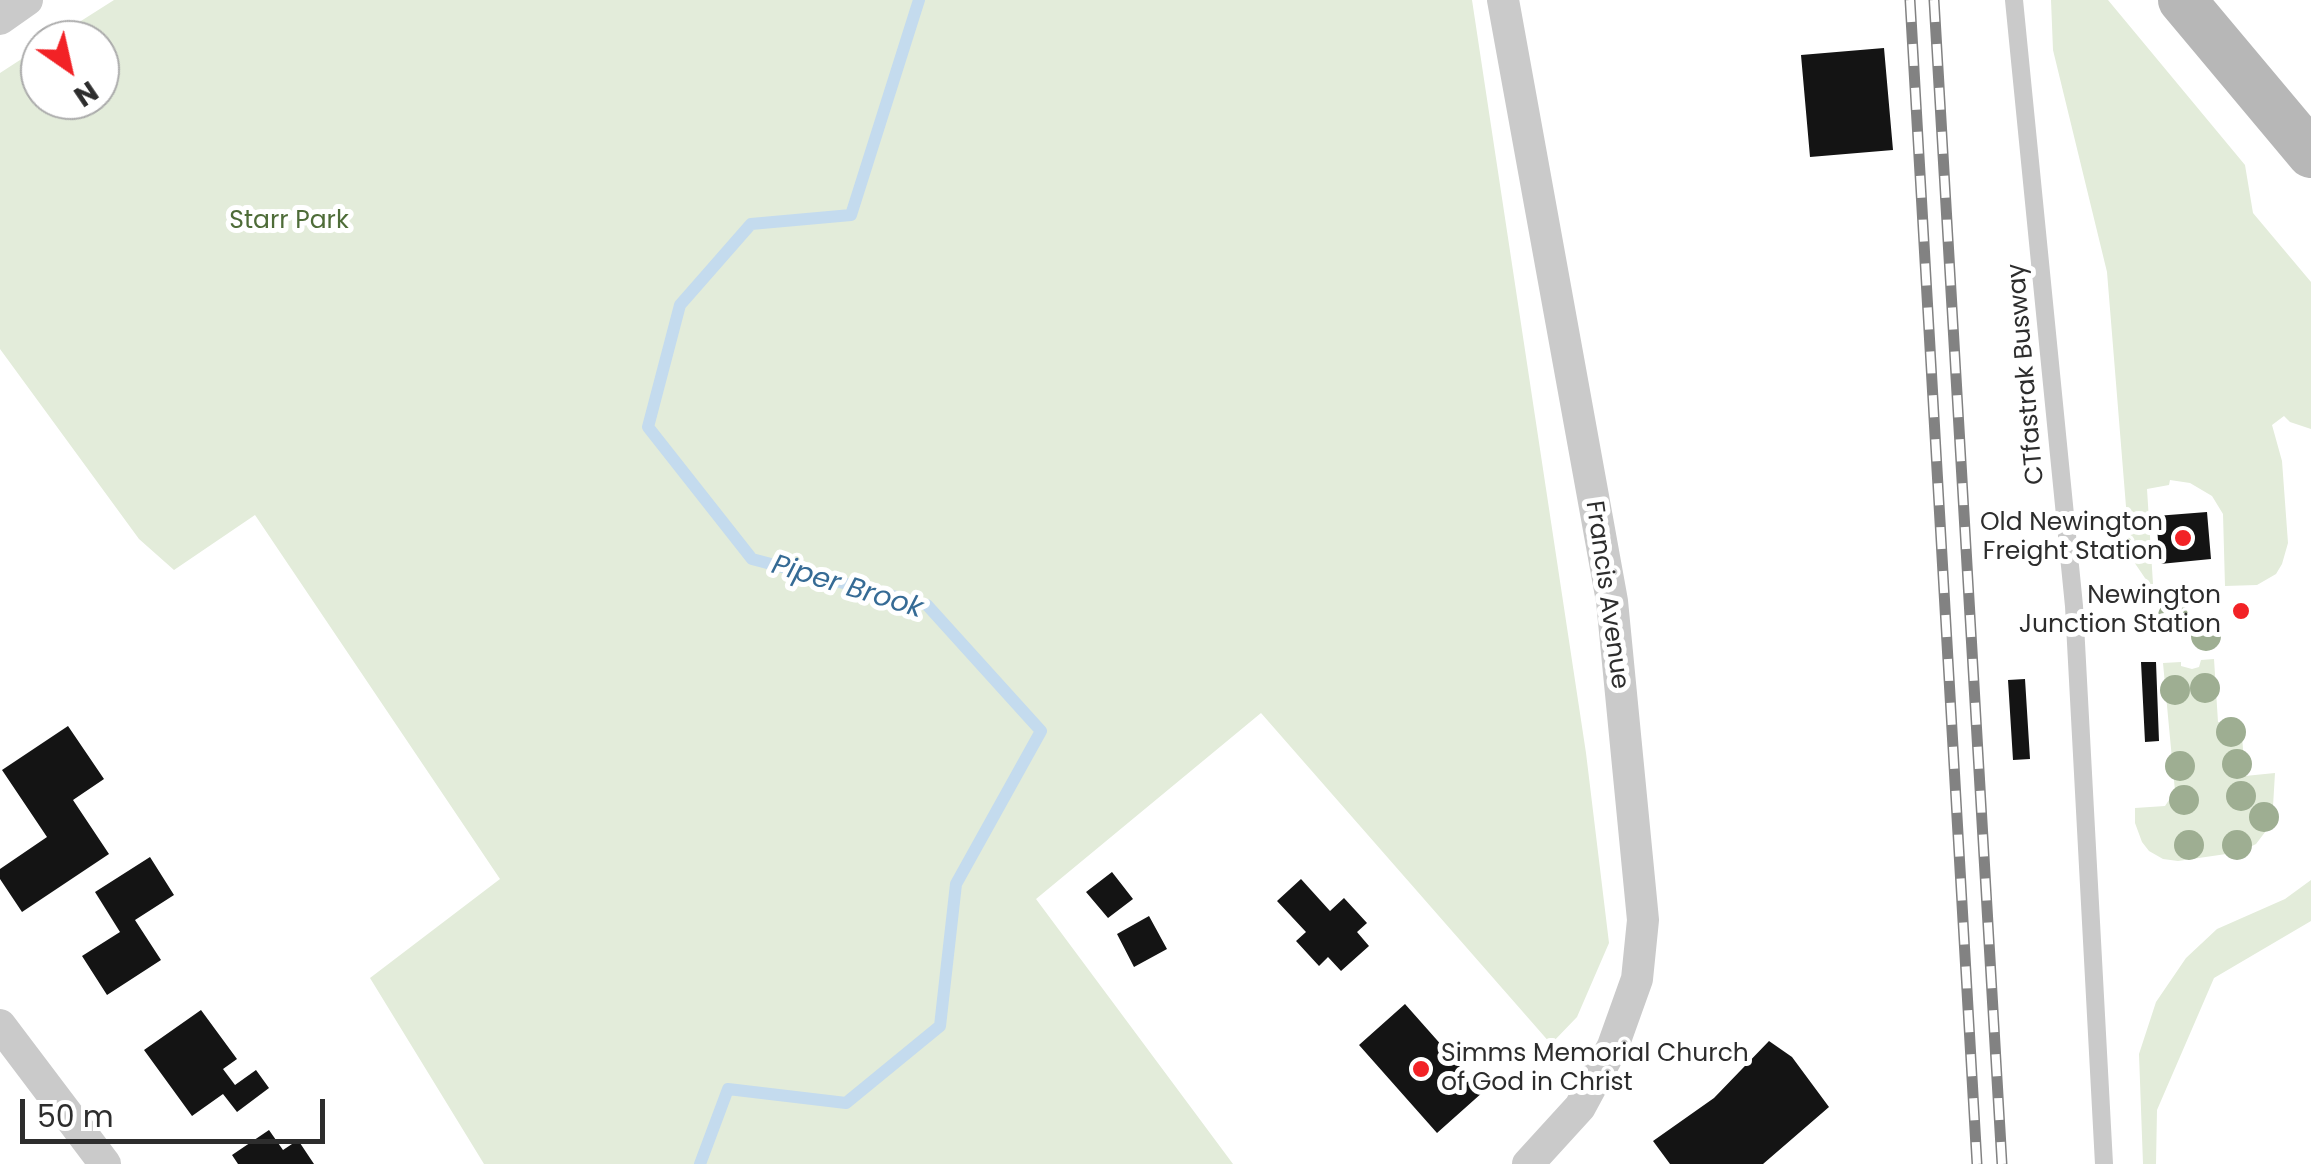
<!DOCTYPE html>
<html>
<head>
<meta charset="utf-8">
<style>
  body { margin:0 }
  #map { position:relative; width:2311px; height:1164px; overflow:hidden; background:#fff; font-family:Poppins,sans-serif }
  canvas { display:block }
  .north { position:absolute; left:20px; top:20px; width:100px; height:100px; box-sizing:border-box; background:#fff; border:2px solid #ababab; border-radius:50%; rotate:146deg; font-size:28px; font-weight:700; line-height:40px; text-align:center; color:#2d2d2d }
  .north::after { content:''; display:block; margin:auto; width:35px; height:45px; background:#f22226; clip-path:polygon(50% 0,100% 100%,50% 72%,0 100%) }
  .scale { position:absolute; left:20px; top:1099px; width:305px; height:45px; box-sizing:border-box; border:5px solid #2d2d2d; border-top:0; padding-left:12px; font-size:30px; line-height:35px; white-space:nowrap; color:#2d2d2d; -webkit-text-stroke:8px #fff; paint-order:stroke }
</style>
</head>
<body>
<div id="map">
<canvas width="2311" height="1164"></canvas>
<div class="north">N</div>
<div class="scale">50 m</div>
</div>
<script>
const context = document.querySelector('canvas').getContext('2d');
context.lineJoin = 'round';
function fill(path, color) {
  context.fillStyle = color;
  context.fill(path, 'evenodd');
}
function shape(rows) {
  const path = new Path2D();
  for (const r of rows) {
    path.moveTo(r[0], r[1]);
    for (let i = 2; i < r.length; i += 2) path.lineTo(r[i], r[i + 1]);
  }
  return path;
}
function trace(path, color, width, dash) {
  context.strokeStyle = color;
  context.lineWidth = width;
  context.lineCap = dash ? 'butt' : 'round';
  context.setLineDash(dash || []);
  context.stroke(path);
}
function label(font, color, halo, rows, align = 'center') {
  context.font = font + ' Poppins,sans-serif';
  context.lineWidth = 10;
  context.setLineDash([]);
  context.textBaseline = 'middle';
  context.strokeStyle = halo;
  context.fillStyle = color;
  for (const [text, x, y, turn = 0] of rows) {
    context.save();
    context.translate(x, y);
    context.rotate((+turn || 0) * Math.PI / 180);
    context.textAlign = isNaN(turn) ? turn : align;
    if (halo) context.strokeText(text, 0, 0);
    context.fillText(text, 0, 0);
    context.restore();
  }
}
const green = shape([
  [114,0,1472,0,1586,753,1609,943,1577,1017,1551,1044,1261,713,1036,899,1233,1164,484,1164,370,978,500,879,255,515,174,570,139,539,0,349,0,73,40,47,40,100,100,100,100,40,51,40],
  [2051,0,2108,0,2245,165,2253,213,2311,282,2311,429,2290,422,2284,416,2272,425,2282,461,2288,543,2282,564,2276,574,2257,585,2225,586,2223,514,2212,496,2190,483,2170,480,2169,485,2147,489,2153,584,2149,584,2130,556,2107,272,2053,50],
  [2214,659,2218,722,2241,722,2245,776,2275,773,2272,823,2256,844,2240,852,2178,861,2163,859,2149,851,2142,842,2135,823,2135,808,2165,806,2175,791,2163,663,2181,662,2181,666,2192,669,2199,667,2201,660],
  [2311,880,2311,921,2214,978,2157,1110,2156,1164,2143,1164,2139,1054,2156,1002,2186,958,2217,929,2285,899]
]);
const stream = shape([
  [700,1164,728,1089,846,1103,940,1026,956,884,1041,731,927,605,752,559,648,427,680,305,751,224,851,215,919,0]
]);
const building = shape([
  [1884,48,1893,150,1810,157,1801,55],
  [2207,512,2211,559,2160,564,2156,516],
  [2141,662,2156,662,2159,741,2145,742],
  [2025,679,2030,759,2013,760,2008,680],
  [68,726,104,779,73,800,109,854,22,912,0,879,0,869,47,837,2,770],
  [150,857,174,895,135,920,161,960,107,995,82,956,120,932,95,892],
  [1112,872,1133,899,1108,918,1086,892],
  [1301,879,1330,911,1344,898,1367,923,1357,932,1369,946,1341,971,1328,957,1319,966,1296,941,1306,932,1277,901],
  [1149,916,1167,949,1134,967,1117,934],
  [1405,1004,1483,1092,1437,1133,1359,1045],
  [201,1010,237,1059,223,1069,235,1085,256,1070,269,1088,237,1112,223,1094,192,1116,144,1050],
  [1769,1041,1792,1057,1829,1107,1763,1164,1670,1164,1653,1141,1714,1098],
  [269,1130,283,1150,298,1140,314,1164,238,1164,232,1155]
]);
const service = shape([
  [2014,0,2074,606,2104,1164]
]);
const minor = shape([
  [1503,0,1612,601,1643,920,1637,979,1613,1046,1580,1107,1528,1164],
  [0,19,27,0],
  [0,1025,105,1164]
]);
const secondary = shape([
  [2182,0,2311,154]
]);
const rail = shape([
  [1910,0,1977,1164],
  [1934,0,2002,1164]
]);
const trees = [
  [2173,616],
  [2206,636],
  [2205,688],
  [2175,690],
  [2231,732],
  [2237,764],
  [2180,766],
  [2241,796],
  [2184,800],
  [2264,817],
  [2189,845],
  [2237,845]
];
const markers = [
  [2183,538,10,"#f22226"],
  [2241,611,10,"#f22226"],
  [1421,1069,10,"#f22226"]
];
const parkNames = [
  ["Starr Park",289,222]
];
const streetNames = [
  ["CTfastrak Busway",2027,374,-95],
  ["Francis Avenue",1606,595,82]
];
const poiNames = [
  ["Old Newington",2163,524],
  ["Freight Station",2163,553],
  ["Newington",2221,597],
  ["Junction Station",2221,626],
  ["Simms Memorial Church",1441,1055,"left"],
  ["of God in Christ",1441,1084,"left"]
];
const waterNames = [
  ["Piper Brook",847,588,17]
];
fill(green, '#e3ecda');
trace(stream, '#c4dbee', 12);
fill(building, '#141414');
trace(service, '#cacaca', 18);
trace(minor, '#cacaca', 32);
trace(secondary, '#b7b7b7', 48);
trace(rail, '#828282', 11);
trace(rail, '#fff', 8, [22]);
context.fillStyle = '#9eae92';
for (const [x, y] of trees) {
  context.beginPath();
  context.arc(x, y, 15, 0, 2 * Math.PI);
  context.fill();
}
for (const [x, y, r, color] of markers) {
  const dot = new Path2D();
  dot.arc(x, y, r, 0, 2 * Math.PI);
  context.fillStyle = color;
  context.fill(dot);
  trace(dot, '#fff', 4);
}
label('25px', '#4e6c38', '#fff', parkNames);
label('25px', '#2d2d2d', '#fff', streetNames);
label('25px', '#2d2d2d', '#fff', poiNames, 'right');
label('italic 28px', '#366b95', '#fff', waterNames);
</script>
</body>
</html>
